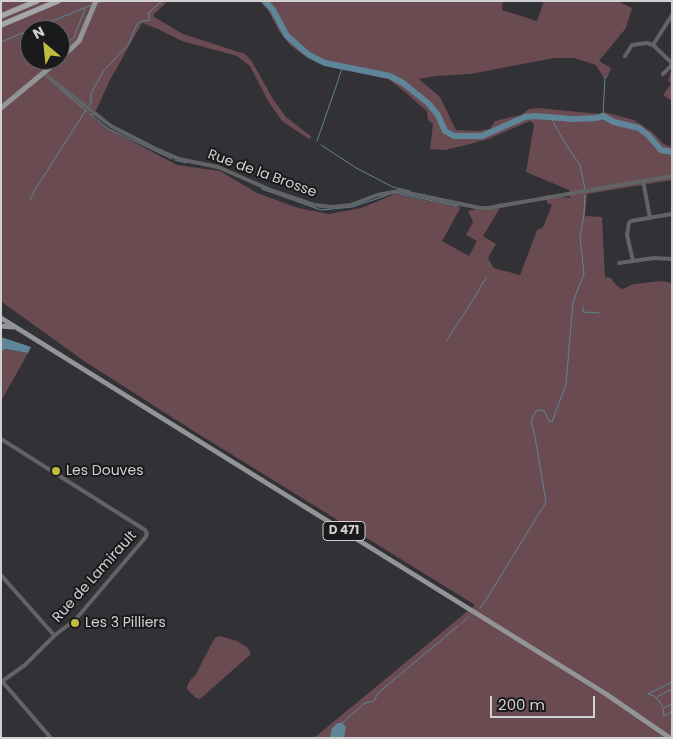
<!DOCTYPE html>
<html>
<head>
<meta charset="utf-8">
<style>
  body { margin:0 }
  #map { position:relative; width:673px; height:739px; overflow:hidden; background:#323135; font-family:Poppins,sans-serif }
  canvas { display:block }
  .frame { position:absolute; inset:0; border:2px solid #d1d1d3; pointer-events:none }
  .north { position:absolute; left:20px; top:20px; width:50px; height:50px; box-sizing:border-box; background:#1a191b; border:1px solid #636365; border-radius:50%; rotate:332deg; font-size:14px; font-weight:700; line-height:20px; text-align:center; color:#d1d1d3 }
  .north::after { content:''; display:block; margin:auto; width:18px; height:22px; background:#c0be41; clip-path:polygon(50% 0,100% 100%,50% 72%,0 100%) }
  .scale { position:absolute; left:490px; top:696px; width:105px; height:22px; box-sizing:border-box; border:2px solid #d1d1d3; border-top:0; padding-left:6px; font-size:15px; line-height:18px; white-space:nowrap; color:#d1d1d3; -webkit-text-stroke:4px #1a191b; paint-order:stroke }
</style>
</head>
<body>
<div id="map">
<canvas width="673" height="739"></canvas>
<div class="frame"></div>
<div class="north">N</div>
<div class="scale">200 m</div>
</div>
<script>
const context = document.querySelector('canvas').getContext('2d');
context.lineJoin = 'round';
function fill(path, color) {
  context.fillStyle = color;
  context.fill(path, 'evenodd');
}
function shape(rows) {
  const path = new Path2D();
  for (const r of rows) {
    path.moveTo(r[0], r[1]);
    for (let i = 2; i < r.length; i += 2) path.lineTo(r[i], r[i + 1]);
  }
  return path;
}
function trace(path, color, width, dash) {
  context.strokeStyle = color;
  context.lineWidth = width;
  context.lineCap = dash ? 'butt' : 'round';
  context.setLineDash(dash || []);
  context.stroke(path);
}
function label(font, color, halo, rows, align = 'center') {
  context.font = font + ' Poppins,sans-serif';
  context.lineWidth = 4;
  context.setLineDash([]);
  context.textBaseline = 'middle';
  context.strokeStyle = halo;
  context.fillStyle = color;
  for (const [text, x, y, turn = 0] of rows) {
    context.save();
    context.translate(x, y);
    context.rotate((+turn || 0) * Math.PI / 180);
    context.textAlign = isNaN(turn) ? turn : align;
    if (halo) context.strokeText(text, 0, 0);
    context.fillText(text, 0, 0);
    context.restore();
  }
}
const green = shape([
  [1,1,168,1,154,14,154,17,183,34,245,54,251,60,273,99,286,117,312,137,309,139,282,121,268,101,250,66,237,56,182,41,158,29,142,23,110,80,93,117,109,129,177,165,220,171,257,193,298,208,329,214,361,208,395,194,461,207,442,241,469,256,477,241,466,235,473,222,468,211,503,203,483,236,496,244,488,258,494,268,520,275,537,230,543,227,552,205,547,203,546,195,570,198,569,190,526,172,534,124,530,121,488,139,466,145,445,150,430,149,433,124,428,120,427,111,400,88,388,79,345,70,320,63,305,56,290,45,279,31,268,10,259,1,503,1,502,10,537,21,544,1,617,1,632,8,626,28,599,61,611,68,607,78,604,78,596,65,574,58,554,58,470,74,436,76,419,79,440,97,456,130,476,131,490,129,495,121,521,115,529,109,538,108,600,114,604,112,634,120,652,132,664,144,671,147,672,146,672,180,587,194,585,216,602,217,605,277,611,278,616,285,622,289,634,284,661,281,672,283,672,738,314,738,475,605,192,430,84,361,6,305,1,301],
  [30,30,60,30,60,60,30,60],
  [672,69,672,101,663,95,671,84,668,80],
  [4,349,28,353,1,401,1,352],
  [220,636,237,641,248,648,251,654,200,699,196,698,187,689,187,686,191,679,195,676,213,641,216,637]
]);
const water = shape([
  [1,337,31,347,28,353,5,349,1,352],
  [338,723,342,723,346,727,344,738,330,738,332,728]
]);
const stream = shape([
  [98,3,103,1],
  [30,30,92,5],
  [1,42,30,30],
  [60,50,74,37,85,9],
  [44,64,48,60],
  [339,77,343,66],
  [50,81,57,86],
  [60,89,87,112],
  [89,106,91,102,91,93,104,70,128,45,137,24,142,21,150,20,148,13,162,1],
  [90,114,109,129,172,159],
  [550,116,563,140,580,165,585,189],
  [603,116,605,77],
  [317,141,339,78],
  [321,145,358,169,393,187,410,191],
  [175,160,186,163],
  [262,189,321,210,352,207,388,195],
  [395,193,458,206],
  [30,200,36,188,86,110],
  [480,287,486,278],
  [583,307,583,312,599,313],
  [447,340,480,289],
  [480,608,486,600,546,502,535,437,531,421,536,411,541,410,545,412,549,421,552,422,566,384,573,302,584,274,580,237,584,214,585,195],
  [461,624,468,617],
  [672,682,648,694,654,696,660,702,663,708,664,716,672,712],
  [657,697,672,689],
  [664,708,672,704],
  [342,723,365,703,374,701,378,693,458,626]
]);
const river = shape([
  [265,1,273,10,287,36,309,55,325,63,390,76,403,83,428,103,438,115,445,131,454,136,482,136,525,117,535,116,573,119,596,118,603,116,614,122,639,128,649,136,661,150,672,152]
]);
const minor = shape([
  [653,45,672,15],
  [625,56,632,45,647,43,653,45,672,63],
  [43,73,111,126,156,149,179,159,218,167,273,191,314,205,332,207,351,205,377,195,399,191,480,208,488,208,672,176],
  [663,74,672,65],
  [643,181,650,218],
  [633,261,627,235,629,223,631,221,672,214],
  [619,263,654,258,672,259],
  [1,439,145,530,147,534,145,538,75,620,55,635,25,665,1,682],
  [1,575,53,634,55,635],
  [1,680,51,738]
]);
const major = shape([
  [60,59,79,41,96,1],
  [1,108,59,60],
  [1,318,606,694,670,738],
  [1,326,13,327]
]);
const highway = shape([
  [1,16,37,1],
  [1,25,58,1]
]);
const markers = [
  [56,471,5,"#c0be41"],
  [75,623,5,"#c0be41"]
];
const shields = [
  [344,531,42]
];
const shieldNames = [
  ["D 471",344,531]
];
const streetNames = [
  ["Rue de la Brosse",262,174,20],
  ["Rue de Lamirault",95,577,-48]
];
const poiNames = [
  ["Les Douves",66,471],
  ["Les 3 Pilliers",85,623]
];
fill(green, '#6a4b51');
fill(water, '#5e8598');
trace(stream, '#5e8598', 1);
trace(river, '#5e8598', 6);
trace(minor, '#626365', 4);
trace(major, '#929497', 5);
trace(highway, '#a4a6ab', 5.5);
for (const [x, y, r, color] of markers) {
  const dot = new Path2D();
  dot.arc(x, y, r, 0, 2 * Math.PI);
  context.fillStyle = color;
  context.fill(dot);
  trace(dot, '#1a191b', 2);
}
for (const [x, y, w] of shields) {
  const box = new Path2D();
  box.roundRect(x - w / 2, y - 9.5, w, 19, 4);
  context.fillStyle = '#1a191b';
  context.fill(box);
  trace(box, '#d1d1d3', 1);
}
label('bold 12px', '#d1d1d3', null, shieldNames);
label('14px', '#d1d1d3', '#1a191b', streetNames);
label('14px', '#d1d1d3', '#1a191b', poiNames, 'left');
</script>
</body>
</html>
